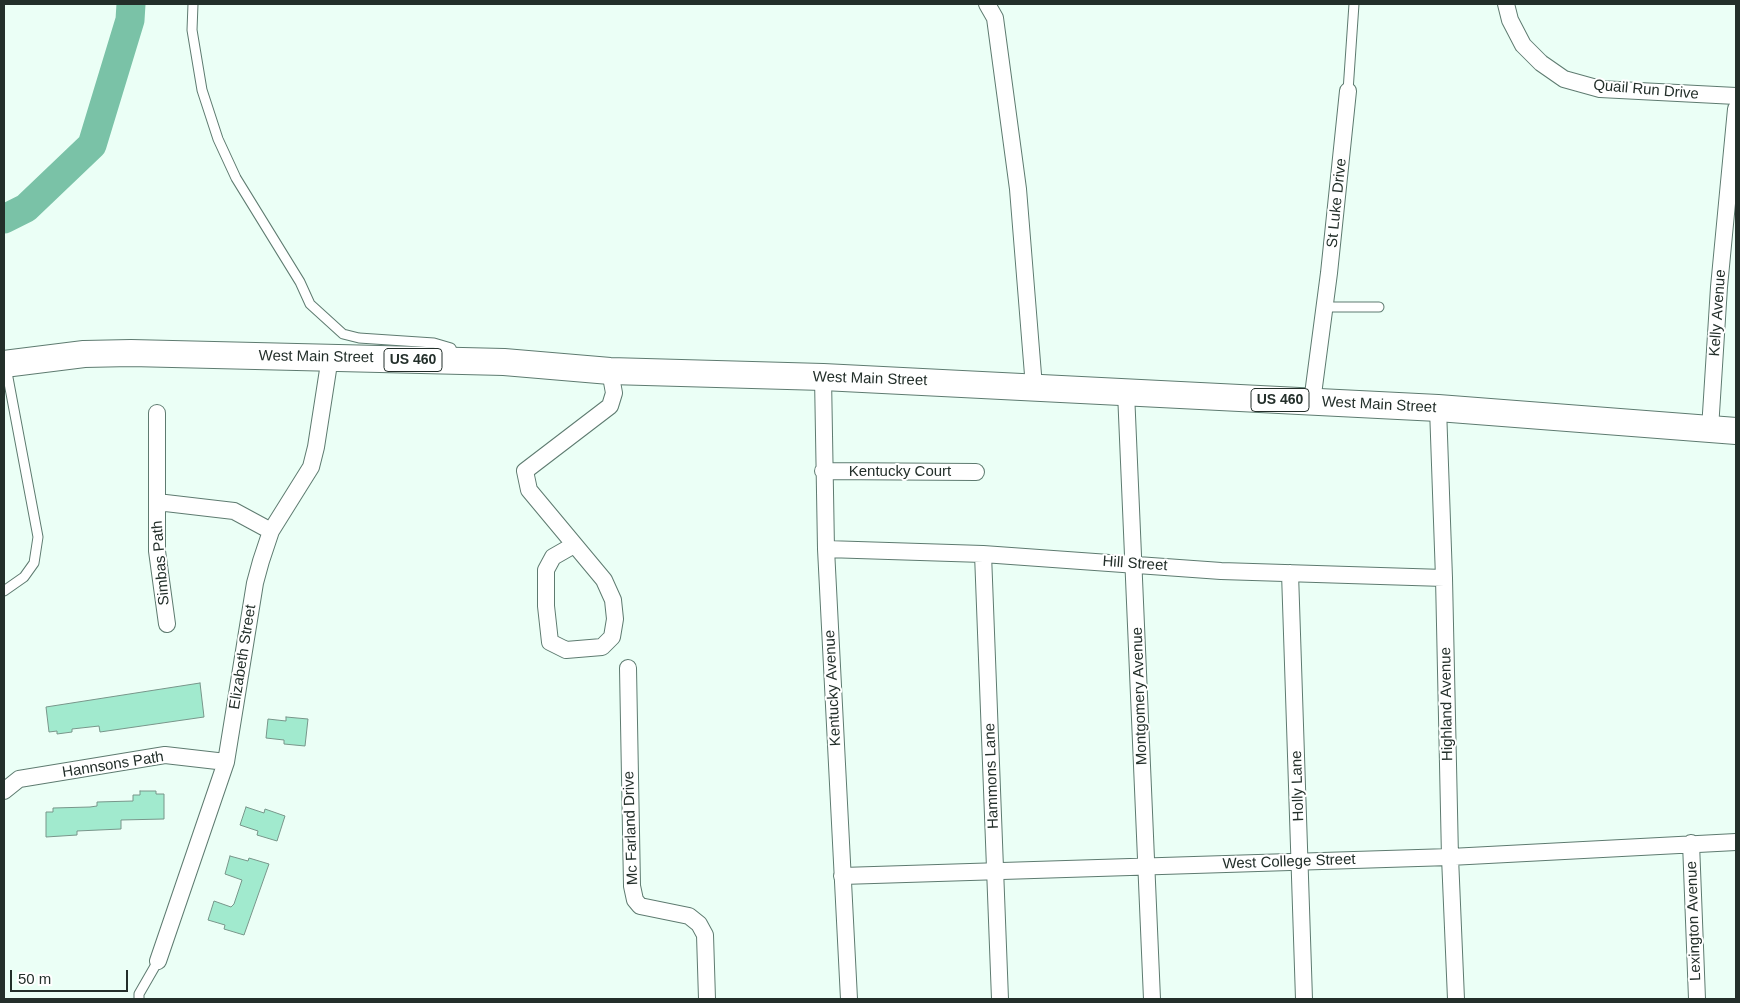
<!DOCTYPE html>
<html>
<head>
<meta charset="utf-8">
<style>
  body { margin:0 }
  #map { position:relative; width:1740px; height:1003px; overflow:hidden; background:#ebfff6; font-family:Arial,sans-serif }
  canvas { display:block }
  .frame { position:absolute; inset:0; border:5px solid #232f2a; pointer-events:none }
  .scale { position:absolute; left:10px; top:970px; width:118px; height:22px; box-sizing:border-box; border:2px solid #232f2a; border-top:0; padding-left:6px; font-size:15px; line-height:18px; white-space:nowrap; color:#232f2a; -webkit-text-stroke:4px #fff; paint-order:stroke }
</style>
</head>
<body>
<div id="map">
<canvas width="1740" height="1003"></canvas>
<div class="frame"></div>
<div class="scale">50 m</div>
</div>
<script>
const context = document.querySelector('canvas').getContext('2d');
context.lineJoin = 'round';
function shape(rows) {
  const path = new Path2D();
  for (const r of rows) {
    path.moveTo(r[0], r[1]);
    for (let i = 2; i < r.length; i += 2) path.lineTo(r[i], r[i + 1]);
  }
  return path;
}
function trace(path, color, width, dash) {
  context.strokeStyle = color;
  context.lineWidth = width;
  context.lineCap = dash ? 'butt' : 'round';
  context.setLineDash(dash || []);
  context.stroke(path);
}
function fill(path, color) {
  context.fillStyle = color;
  context.fill(path, 'evenodd');
}
function label(font, color, halo, rows, align = 'center') {
  context.font = font + ' Arial,sans-serif';
  context.lineWidth = 4;
  context.setLineDash([]);
  context.textBaseline = 'middle';
  context.strokeStyle = halo;
  context.fillStyle = color;
  for (const [text, x, y, turn = 0] of rows) {
    context.save();
    context.translate(x, y);
    context.rotate((+turn || 0) * Math.PI / 180);
    context.textAlign = isNaN(turn) ? turn : align;
    if (halo) context.strokeText(text, 0, 0);
    context.fillText(text, 0, 0);
    context.restore();
  }
}
const river = shape([
  [4,219,26,208,92,145,130,20,131,4]
]);
const building = shape([
  [200,683,204,717,100,732,99,726,72,729,72,732,57,734,57,731,49,732,46,707,200,683],
  [286,717,308,719,305,746,284,744,284,740,266,738,268,719,286,721,286,717],
  [140,791,156,791,156,794,164,794,164,819,121,820,121,829,77,831,77,835,46,837,46,812,53,812,53,808,90,807,97,806,97,802,133,801,133,795,140,795,140,791],
  [246,807,264,813,265,809,285,816,277,841,257,835,258,831,240,825,246,807],
  [230,856,248,861,249,858,269,864,244,935,224,929,225,925,208,920,214,901,231,907,234,904,242,880,225,874,230,856]
]);
const service = shape([
  [193,4,192,30,202,90,218,139,236,178,300,282,310,304,343,334,359,338,434,343,451,348,455,358],
  [1348,91,1354,4],
  [1325,307,1379,307],
  [4,591,24,577,34,563,38,537,6,367],
  [139,999,139,994,158,961]
]);
const minor = shape([
  [987,4,995,18,1018,189,1034,387],
  [1506,4,1510,20,1523,45,1541,63,1564,79,1600,89,1736,96],
  [823,377,826,549,849,999],
  [1126,392,1152,999],
  [1312,402,1329,273,1348,91],
  [1438,408,1444,578,1450,857,1456,999],
  [157,413,157,551,167,624],
  [1710,429,1719,287,1736,109],
  [823,471,976,472],
  [157,502,234,511,271,531],
  [574,545,553,557,546,570,546,606,550,642,566,650,602,647,612,637,615,619,613,600,604,580,529,490,525,471,610,406,614,393,610,371],
  [826,549,983,554,1221,571,1444,578],
  [983,554,1000,999],
  [1290,573,1304,999],
  [628,668,632,886,635,900,640,906,689,916,699,924,705,935,707,999],
  [4,791,19,779,165,755,226,762],
  [1691,843,1697,999],
  [842,876,1450,857,1736,842],
  [158,961,226,762,255,583,261,561,271,531,311,467,316,447,330,357]
]);
const primary = shape([
  [4,364,84,354,131,353,504,362,610,371,823,377,1438,408,1736,431]
]);
const shields = [
  [413,360,58],
  [1280,400,58]
];
const shieldNames = [
  ["US 460",413,360],
  ["US 460",1280,400]
];
const streetNames = [
  ["Quail Run Drive",1646,90,5],
  ["St Luke Drive",1337,203,-84],
  ["Kelly Avenue",1718,313,-86],
  ["West Main Street",316,357,1],
  ["West Main Street",870,379,2],
  ["West Main Street",1379,405,3],
  ["Kentucky Court",900,472],
  ["Simbas Path",161,563,-95],
  ["Hill Street",1135,564,4],
  ["Elizabeth Street",243,657,-81],
  ["Kentucky Avenue",833,688,-93],
  ["Montgomery Avenue",1140,696,-92],
  ["Highland Avenue",1447,704,-91],
  ["Hannsons Path",113,765,-9],
  ["Hammons Lane",992,776,-92],
  ["Holly Lane",1298,786,-92],
  ["Mc Farland Drive",631,828,-92],
  ["West College Street",1289,862,-2],
  ["Lexington Avenue",1694,921,-92]
];
trace(river, '#7ac2a7', 29);
fill(building, '#a1eace');
trace(building, '#78968a', 1);
trace(service, '#5e7b70', 11);
trace(minor, '#5e7b70', 18);
trace(primary, '#5e7b70', 28);
trace(service, '#fff', 9);
trace(minor, '#fff', 16);
trace(primary, '#fff', 26);
for (const [x, y, w] of shields) {
  const box = new Path2D();
  box.roundRect(x - w / 2, y - 11.5, w, 23, 4);
  context.fillStyle = '#fff';
  context.fill(box);
  trace(box, '#232f2a', 1);
}
label('bold 14px', '#232f2a', null, shieldNames);
label('15px', '#232f2a', '#fff', streetNames);
</script>
</body>
</html>
